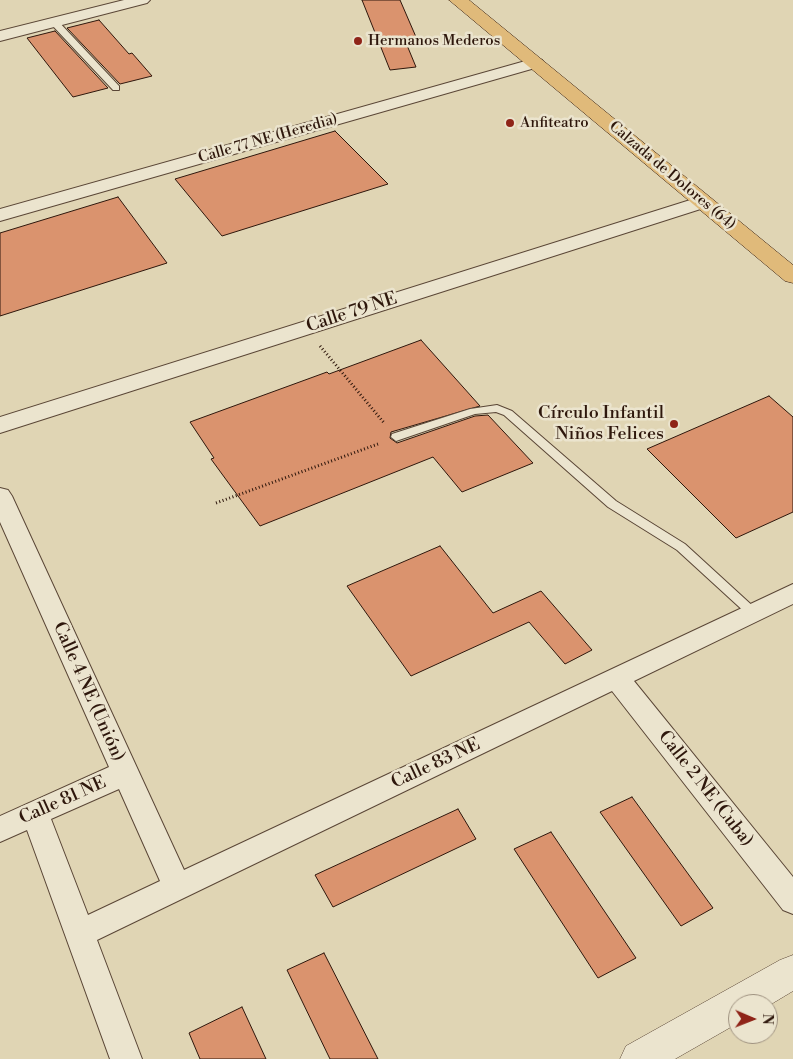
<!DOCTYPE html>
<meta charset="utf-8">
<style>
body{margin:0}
#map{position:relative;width:793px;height:1059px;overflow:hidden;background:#e0d5b4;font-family:"Libre Bodoni",serif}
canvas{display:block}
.north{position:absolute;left:728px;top:994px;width:50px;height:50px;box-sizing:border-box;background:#ebe4ce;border:1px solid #9f9280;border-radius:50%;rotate:91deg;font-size:14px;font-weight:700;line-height:20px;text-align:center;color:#2e170c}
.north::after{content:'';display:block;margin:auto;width:18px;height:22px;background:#8f2418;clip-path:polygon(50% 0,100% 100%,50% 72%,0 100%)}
</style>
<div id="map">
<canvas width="793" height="1059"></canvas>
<div class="north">N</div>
</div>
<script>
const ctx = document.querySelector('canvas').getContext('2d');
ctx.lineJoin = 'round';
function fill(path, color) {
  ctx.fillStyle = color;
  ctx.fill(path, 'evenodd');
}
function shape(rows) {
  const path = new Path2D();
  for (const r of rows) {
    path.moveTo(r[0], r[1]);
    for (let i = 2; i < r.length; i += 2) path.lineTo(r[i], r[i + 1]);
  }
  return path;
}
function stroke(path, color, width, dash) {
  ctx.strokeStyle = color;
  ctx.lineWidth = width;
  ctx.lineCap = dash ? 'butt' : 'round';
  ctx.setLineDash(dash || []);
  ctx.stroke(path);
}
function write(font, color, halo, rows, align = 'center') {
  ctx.font = font + ' "Libre Bodoni",serif';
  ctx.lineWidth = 5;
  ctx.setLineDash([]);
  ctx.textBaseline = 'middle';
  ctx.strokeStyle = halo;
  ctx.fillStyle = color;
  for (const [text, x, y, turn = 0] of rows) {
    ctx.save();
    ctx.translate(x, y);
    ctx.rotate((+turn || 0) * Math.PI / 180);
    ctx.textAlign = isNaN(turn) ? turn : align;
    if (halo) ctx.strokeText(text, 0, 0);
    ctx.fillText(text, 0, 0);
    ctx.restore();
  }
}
const building = shape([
 [362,0,400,0,416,37,404,38,416,67,390,70,362,0],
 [99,20,129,54,132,53,152,76,120,84,67,28,99,20],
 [55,31,108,88,73,97,27,38,55,31],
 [335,131,388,184,222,236,175,179,335,131],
 [118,197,167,263,0,316,0,233,118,197],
 [421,340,480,406,391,432,390,438,397,443,475,416,488,415,533,463,462,492,433,457,260,526,211,459,214,458,190,422,327,372,329,374,421,340],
 [769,396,793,417,793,512,736,538,647,449,769,396],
 [440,546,493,613,541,591,592,650,565,664,529,622,411,676,347,586,440,546],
 [632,797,713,908,681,926,600,812,632,797],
 [458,809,476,839,333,907,315,875,458,809],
 [551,832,636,958,598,978,514,849,551,832],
 [324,953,378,1059,330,1059,287,970,324,953],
 [242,1007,266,1059,200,1059,189,1033,242,1007]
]);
const path = shape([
 [320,346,385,424],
 [216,503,378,444]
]);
const service = shape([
 [51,20,57,20,119,86,119,90,113,90,51,24,51,20],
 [497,405,512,411,616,501,685,544,756,609,758,612,756,615,748,615,677,550,608,507,504,415,496,412,475,414,396,441,391,437,392,434,470,409,497,405]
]);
const minor = shape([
 [124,0,150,0,147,3,0,41,0,31,124,0],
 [536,58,542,60,544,63,542,66,0,221,0,209,536,58],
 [703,196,710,198,712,202,710,206,0,433,0,417,703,196],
 [0,488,8,490,12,496,184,870,793,584,793,604,634,681,793,877,793,914,783,910,612,691,97,940,142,1059,110,1059,27,830,0,842,0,816,109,767,0,522,0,488],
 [119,789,160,881,88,915,51,819,119,789]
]);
const tertiary = shape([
 [793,955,793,991,768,1006,768,1004,738,1004,738,1023,675,1059,620,1059,626,1046,780,960,793,955]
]);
const primary = shape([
 [449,0,469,0,793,265,793,283,785,281,449,0]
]);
const markers = [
 [358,41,5,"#8f2418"],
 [510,123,5,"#8f2418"],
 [674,424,5,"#8f2418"]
];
const farPoinames = [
 ["Hermanos Mederos",368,41],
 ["Anfiteatro",520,123]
];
const farStreetnames = [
 ["Calle 77 NE (Heredia)",268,139,-16],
 ["Calzada de Dolores (64)",672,176,40]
];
const streetNames = [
 ["Calle 79 NE",352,313,-18],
 ["Calle 4 NE (Unión)",88,692,66],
 ["Calle 83 NE",436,764,-25],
 ["Calle 2 NE (Cuba)",705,789,52],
 ["Calle 81 NE",63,801,-24]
];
const poiNames = [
 ["Círculo Infantil",664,414],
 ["Niños Felices",664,435]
];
fill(building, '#da936e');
stroke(building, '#2e170c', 1);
stroke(service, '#5a4636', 2);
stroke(minor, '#5a4636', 2);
stroke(tertiary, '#5a4636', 1);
stroke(primary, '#2e170c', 1);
stroke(path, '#2e170c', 3, [1, 2.5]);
fill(service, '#ebe4ce');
fill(minor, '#ebe4ce');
fill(tertiary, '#ebe4ce');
fill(primary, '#e0ba7a');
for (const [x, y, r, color] of markers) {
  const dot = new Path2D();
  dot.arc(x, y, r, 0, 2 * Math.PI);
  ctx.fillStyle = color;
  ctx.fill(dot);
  stroke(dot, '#ebe4ce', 2);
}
write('15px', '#2e170c', '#ebe4ce', farPoinames, 'left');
write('15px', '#2e170c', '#ebe4ce', farStreetnames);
write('18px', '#2e170c', '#ebe4ce', streetNames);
write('18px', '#2e170c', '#ebe4ce', poiNames, 'right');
</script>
